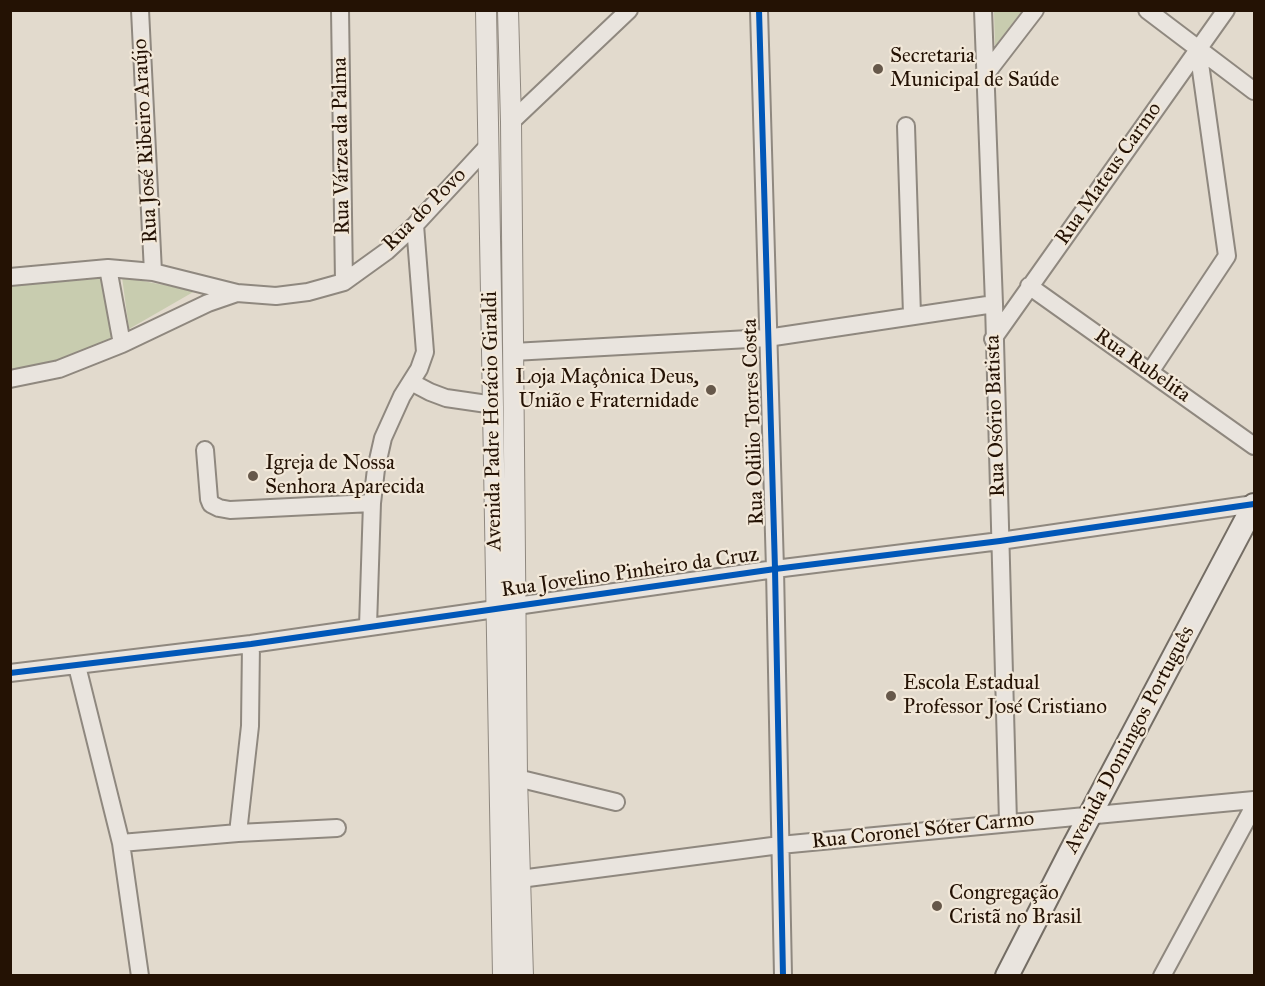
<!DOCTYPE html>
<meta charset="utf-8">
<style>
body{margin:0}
#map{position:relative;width:1265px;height:986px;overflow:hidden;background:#e2dacd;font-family:"IM FELL Great Primer",serif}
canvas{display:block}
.frame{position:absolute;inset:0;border:12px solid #241204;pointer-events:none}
</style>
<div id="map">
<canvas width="1265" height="986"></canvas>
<div class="frame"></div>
</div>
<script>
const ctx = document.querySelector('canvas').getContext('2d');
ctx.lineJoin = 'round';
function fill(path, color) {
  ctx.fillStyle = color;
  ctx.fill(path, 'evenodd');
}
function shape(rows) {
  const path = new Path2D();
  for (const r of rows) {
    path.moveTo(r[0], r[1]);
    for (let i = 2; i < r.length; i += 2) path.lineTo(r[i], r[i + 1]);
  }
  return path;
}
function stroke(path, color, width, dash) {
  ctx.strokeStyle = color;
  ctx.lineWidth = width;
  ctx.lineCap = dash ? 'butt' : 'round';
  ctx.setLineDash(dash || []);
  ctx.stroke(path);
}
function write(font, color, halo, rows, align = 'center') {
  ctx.font = font + ' "IM FELL Great Primer",serif';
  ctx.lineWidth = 4.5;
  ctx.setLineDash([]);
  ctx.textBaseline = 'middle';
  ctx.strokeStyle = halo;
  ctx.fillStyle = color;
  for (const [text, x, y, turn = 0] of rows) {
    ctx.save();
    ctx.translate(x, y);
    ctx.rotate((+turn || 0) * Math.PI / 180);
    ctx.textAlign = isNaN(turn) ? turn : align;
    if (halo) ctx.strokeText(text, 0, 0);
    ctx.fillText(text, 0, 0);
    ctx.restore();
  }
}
const green = shape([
 [994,11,1022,11,995,46],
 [122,277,195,291,129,329],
 [103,278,113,338,82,357,11,372,11,286]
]);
const minor = shape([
 [140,10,153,272],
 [340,10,344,282],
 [759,10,775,569,783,976],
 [983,10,994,304,1008,822],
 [1147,10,1254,91],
 [985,75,1035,10],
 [511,122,629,10],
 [906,126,912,315],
 [108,268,122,344],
 [10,277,108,268,153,272,237,293],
 [1029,286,1254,446],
 [993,339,1226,10],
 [513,352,767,338,994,304],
 [1150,372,1227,256,1198,49],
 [10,379,59,369,122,344,208,303,237,293,276,296,308,292,344,282,387,251,415,225,489,145],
 [411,382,430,392,446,398,494,405],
 [205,450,209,499,211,504,219,508,230,510,372,503],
 [368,626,372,503,376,469,383,438,402,396,419,369,425,352,415,225],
 [77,666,121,843,140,976],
 [10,673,251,644,775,569,1000,541,1254,504],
 [517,778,616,802],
 [238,833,250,726,251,644],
 [121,843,238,833,337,828],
 [520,879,780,845,1254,800],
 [1162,976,1254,806]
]);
const tertiary = shape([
 [486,10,503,976],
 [508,10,511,122,517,778,523,976]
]);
const secondary = shape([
 [1007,976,1071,851,1254,505]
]);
const cycleway = shape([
 [759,10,775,569,783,976],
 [10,673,251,644,775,569,1000,541,1254,504]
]);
const markers = [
 [878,69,6,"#66584a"],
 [711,390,6,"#66584a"],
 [253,476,6,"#66584a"],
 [891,696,6,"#66584a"],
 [937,906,6,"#66584a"]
];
const poiNames = [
 ["Secretaria",890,57],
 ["Municipal de Saúde",890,81],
 ["Loja Maçônica Deus,",699,378,"right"],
 ["União e Fraternidade",699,402,"right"],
 ["Igreja de Nossa",265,464],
 ["Senhora Aparecida",265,488],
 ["Escola Estadual",903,684],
 ["Professor José Cristiano",903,708],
 ["Congregação",949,894],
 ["Cristã no Brasil",949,918]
];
const streetNames = [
 ["Rua José Ribeiro Araújo",146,141,-93],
 ["Rua Várzea da Palma",342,146,-91],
 ["Rua Mateus Carmo",1109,174,-55],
 ["Rua do Povo",425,210,-45],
 ["Rua Rubelita",1142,366,35],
 ["Rua Osório Batista",996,416,-92],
 ["Avenida Padre Horácio Giraldi",493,421,-91],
 ["Rua Odilio Torres Costa",754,422,-92],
 ["Rua Jovelino Pinheiro da Cruz",630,573,-8],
 ["Avenida Domingos Português",1130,740,-62],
 ["Rua Coronel Sóter Carmo",923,831,-6]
];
fill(green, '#c8ccaf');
stroke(minor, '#8f887f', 20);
stroke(tertiary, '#8f887f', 22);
stroke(secondary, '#746d64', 26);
stroke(minor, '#e9e4de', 16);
stroke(tertiary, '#e9e4de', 20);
stroke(secondary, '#e9e4de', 22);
stroke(cycleway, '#0057b8', 6);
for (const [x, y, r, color] of markers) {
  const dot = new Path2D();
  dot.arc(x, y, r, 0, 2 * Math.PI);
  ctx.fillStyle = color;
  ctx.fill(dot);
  stroke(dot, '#f2e8d9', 2);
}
write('21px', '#241204', '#f2e8d9', poiNames, 'left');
write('21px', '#241204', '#f2e8d9', streetNames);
</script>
